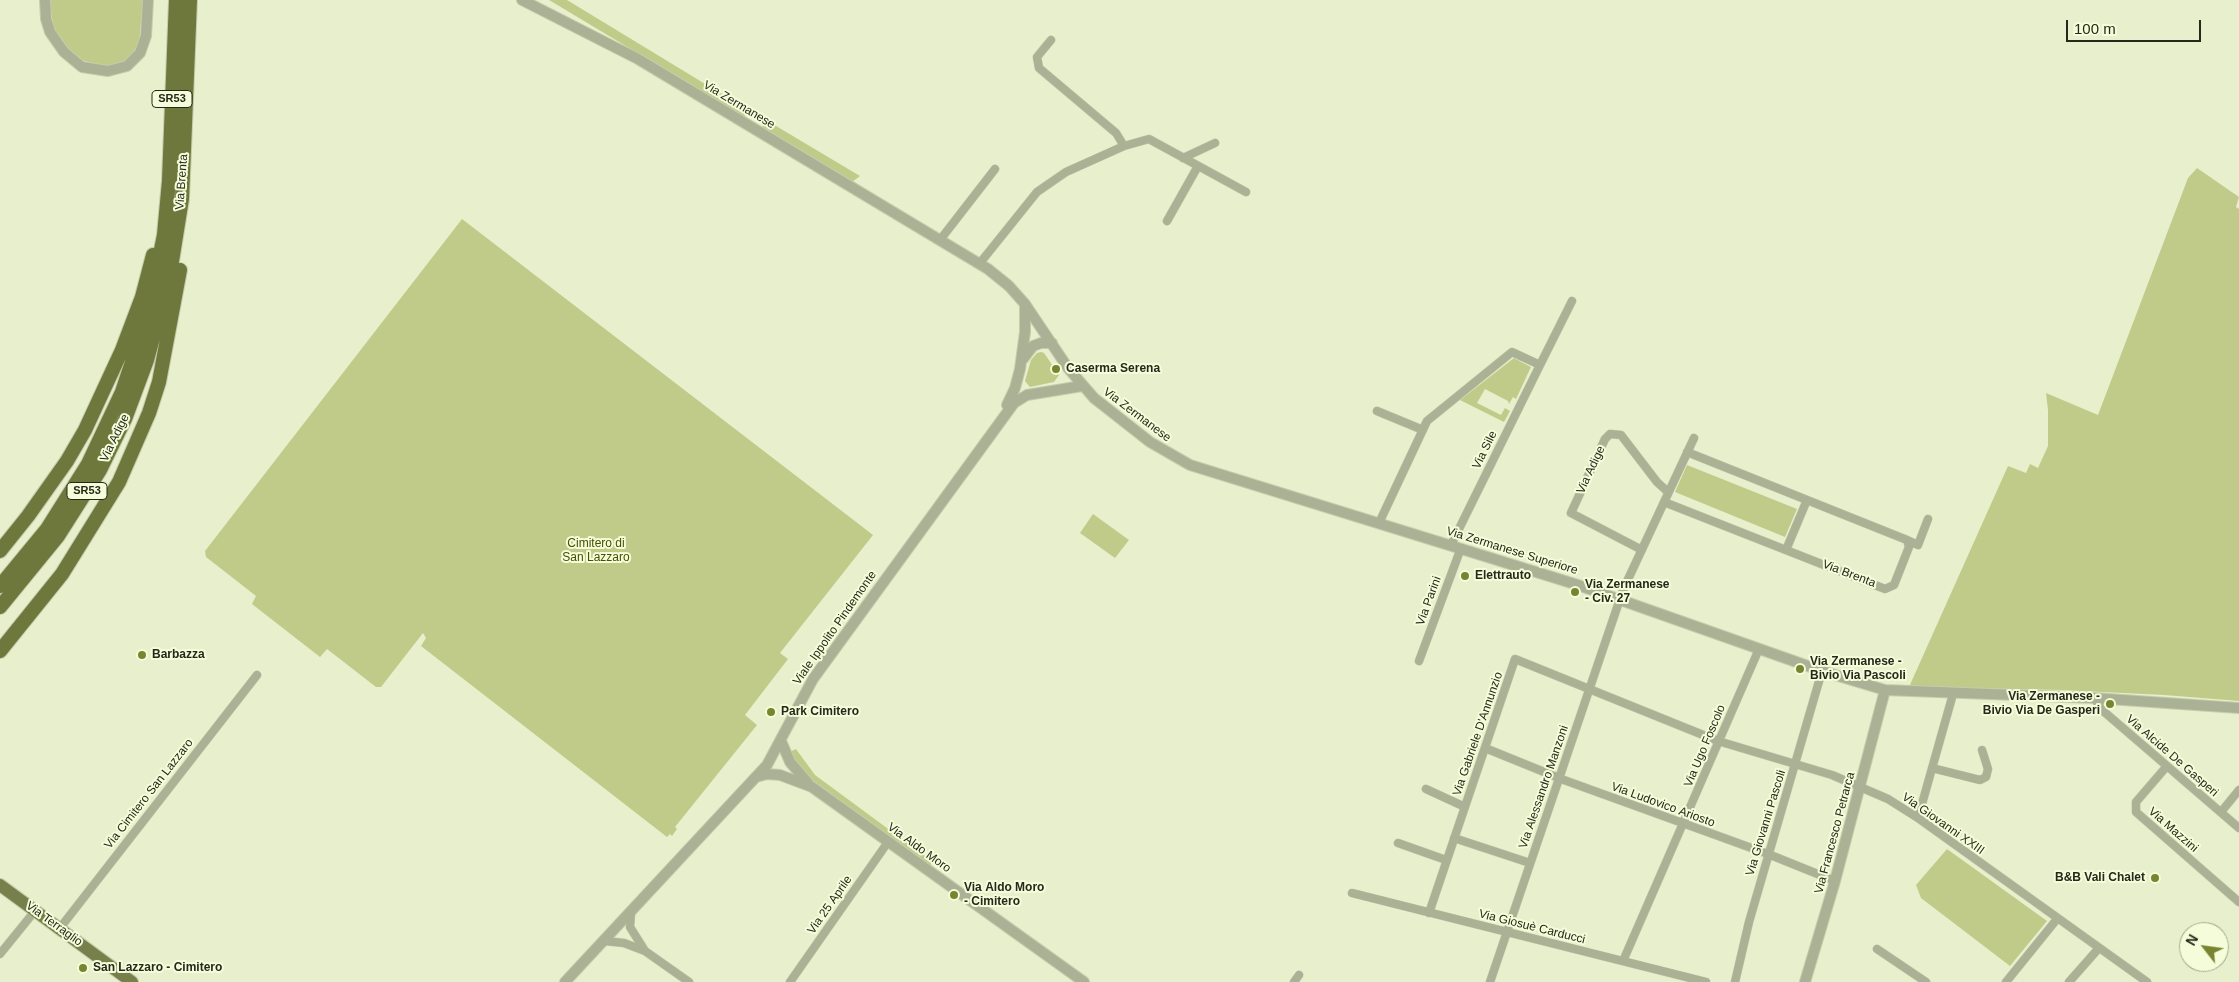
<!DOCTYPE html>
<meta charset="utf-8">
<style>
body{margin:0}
#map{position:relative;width:2239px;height:982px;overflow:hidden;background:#e8efcc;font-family:Arial,sans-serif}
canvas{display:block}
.north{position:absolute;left:2179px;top:922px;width:50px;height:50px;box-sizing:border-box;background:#f5fcd9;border:1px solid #a2a78d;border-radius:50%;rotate:300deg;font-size:14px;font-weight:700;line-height:20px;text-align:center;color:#25281b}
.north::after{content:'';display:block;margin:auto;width:18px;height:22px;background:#798431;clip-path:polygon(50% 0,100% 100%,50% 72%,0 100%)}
.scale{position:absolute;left:2066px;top:20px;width:135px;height:22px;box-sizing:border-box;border:2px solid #25281b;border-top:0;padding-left:6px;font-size:15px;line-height:18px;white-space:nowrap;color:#25281b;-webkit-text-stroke:4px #f5fcd9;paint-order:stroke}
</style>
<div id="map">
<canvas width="2239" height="982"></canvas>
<div class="north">N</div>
<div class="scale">100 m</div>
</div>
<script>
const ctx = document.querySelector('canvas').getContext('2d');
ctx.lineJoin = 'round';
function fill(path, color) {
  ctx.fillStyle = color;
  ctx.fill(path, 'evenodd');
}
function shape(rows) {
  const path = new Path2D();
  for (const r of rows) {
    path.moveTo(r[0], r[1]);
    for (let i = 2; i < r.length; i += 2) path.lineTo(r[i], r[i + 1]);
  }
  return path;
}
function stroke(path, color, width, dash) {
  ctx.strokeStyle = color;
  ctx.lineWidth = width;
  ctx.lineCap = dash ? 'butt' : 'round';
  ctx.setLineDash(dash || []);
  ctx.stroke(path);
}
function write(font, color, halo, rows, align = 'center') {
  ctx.font = font + ' Arial,sans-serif';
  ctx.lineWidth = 4;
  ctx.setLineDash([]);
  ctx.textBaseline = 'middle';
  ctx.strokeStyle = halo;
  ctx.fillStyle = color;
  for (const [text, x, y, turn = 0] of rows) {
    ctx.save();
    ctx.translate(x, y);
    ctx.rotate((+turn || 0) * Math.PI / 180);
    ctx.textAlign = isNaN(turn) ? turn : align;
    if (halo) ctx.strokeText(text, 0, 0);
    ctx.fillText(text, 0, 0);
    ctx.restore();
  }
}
const green = shape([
 [49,0,143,0,139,44,130,57,117,65,108,66,84,61,67,49,54,30],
 [549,0,567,0,748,110,744,117],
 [766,120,860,176,852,182,762,127],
 [2197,168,2239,197,2236,207,2239,209,2239,701,2164,695,2060,690,1909,687,2008,466,2026,473,2030,464,2038,468,2048,446,2048,410,2046,393,2098,415,2188,178],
 [462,219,873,535,780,653,788,659,745,715,757,725,675,827,677,829,672,836,670,834,667,837,421,646,426,638,423,633,381,687,376,687,327,649,320,657,252,604,256,596,206,557,205,551],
 [1041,352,1044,353,1059,375,1054,382,1030,387,1025,381,1031,360,1037,353],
 [1514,358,1531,367,1516,399,1513,397,1509,404,1508,401,1485,389,1477,403,1501,415,1505,408,1510,411,1504,422,1460,400],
 [1687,465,1797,509,1785,537,1675,492],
 [1093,514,1129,540,1115,558,1080,533],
 [796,749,815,775,933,862,930,866,812,782,787,753],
 [1947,849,2047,921,2010,966,1921,898,1916,885]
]);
const minor = shape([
 [1051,40,1037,57,1039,68,1116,133,1124,146],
 [1183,158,1215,143],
 [1167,221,1198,166],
 [940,240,995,169],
 [980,263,1037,192,1066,172,1124,146,1149,139,1246,192],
 [1540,365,1572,301],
 [1377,411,1423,430],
 [1664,502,1885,589,1894,585,1909,547,1907,540,1687,452],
 [1379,523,1427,421,1512,352,1540,365,1451,545],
 [1907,540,1918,545,1928,519],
 [1642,550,1571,513,1605,439,1610,434,1621,435,1657,482,1668,492],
 [1786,550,1807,500],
 [1419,661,1461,548],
 [2094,698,2102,710,2239,828],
 [1485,748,1564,780,1768,854,1835,881],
 [2167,766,2136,802,2136,812,2239,902],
 [1932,768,1980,780,1986,777,1988,769,1982,750],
 [1426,789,1465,807],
 [2221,812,2239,790],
 [1918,818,1953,694],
 [1454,838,1530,863],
 [1398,843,1446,860],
 [1352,893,1706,982],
 [631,913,630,927,645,951],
 [1429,913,1515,659,1718,741,1832,775,1888,799,1918,818,2147,982],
 [60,928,257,675],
 [605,941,624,943,645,951,689,982],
 [1877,949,1926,982],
 [0,954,30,917],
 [1623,961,1759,649],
 [790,982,888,842],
 [1294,982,1299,975],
 [1490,982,1623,590,1694,438],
 [1735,982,1749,922,1822,671],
 [2006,982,2057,919],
 [2069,982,2099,948]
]);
const tertiary = shape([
 [45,0,46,19,50,32,64,52,82,67,108,71,127,66,140,53,146,36,148,0],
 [522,0,638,59,988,269,1009,286,1025,304,1068,368,1094,398,1150,442,1190,465,1578,585,1822,671,1885,690,2094,698,2239,708],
 [1023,359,1033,346,1041,343,1052,343],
 [1007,405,1015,388,1020,369,1025,332,1025,305],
 [781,741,790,762,808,783],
 [756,777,767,774,780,775,812,787,1084,982],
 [565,982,767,765,813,679,1014,403,1027,395,1082,386],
 [1805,982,1835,881,1885,690]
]);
const primary = shape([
 [0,885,132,982]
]);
const trunk = shape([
 [0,551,28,516,67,461,85,430,122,350,142,297,153,255],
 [0,586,47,529,88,464,122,392,148,314,164,235,169,181,176,0],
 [0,607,58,536,100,470,125,419,147,360,169,280,182,199,190,0],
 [0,651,62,574,119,482,149,413,159,382,180,270]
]);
const markers = [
 [1056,369,5,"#798431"],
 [1465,576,5,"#798431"],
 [1575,592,5,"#798431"],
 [142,655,5,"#798431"],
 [1800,669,5,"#798431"],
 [2110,704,5,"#798431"],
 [771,712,5,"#798431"],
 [2155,878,5,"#798431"],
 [954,895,5,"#798431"],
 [83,968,5,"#798431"]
];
const shields = [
 [172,99,40],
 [87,491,40]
];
const shieldNames = [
 ["SR53",172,99],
 ["SR53",87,491]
];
const streetNames = [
 ["Via Zermanese",739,105,31],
 ["Via Brenta",182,182,-86],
 ["Via Zermanese",1137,415,37],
 ["Via Adige",115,438,-64],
 ["Via Sile",1485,450,-64],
 ["Via Adige",1591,470,-65],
 ["Via Zermanese Superiore",1512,551,17],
 ["Via Brenta",1849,574,21],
 ["Via Parini",1429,601,-70],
 ["Viale Ippolito Pindemonte",835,628,-55],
 ["Via Gabriele D'Annunzio",1478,734,-71],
 ["Via Ugo Foscolo",1705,746,-67],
 ["Via Alcide De Gasperi",2172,756,41],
 ["Via Alessandro Manzoni",1544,787,-71],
 ["Via Cimitero San Lazzaro",149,794,-52],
 ["Via Ludovico Ariosto",1663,805,20],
 ["Via Giovanni Pascoli",1766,823,-73],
 ["Via Giovanni XXIII",1943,824,35],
 ["Via Mazzini",2173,830,41],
 ["Via Francesco Petrarca",1835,833,-75],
 ["Via Aldo Moro",919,848,36],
 ["Via 25 Aprile",830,905,-55],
 ["Via Terraglio",54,924,36],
 ["Via Giosuè Carducci",1532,927,14]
];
const poiNames = [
 ["Caserma Serena",1066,369],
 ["Elettrauto",1475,576],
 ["Via Zermanese",1585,585],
 ["- Civ. 27",1585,599],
 ["Barbazza",152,655],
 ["Via Zermanese -",1810,662],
 ["Bivio Via Pascoli",1810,676],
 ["Via Zermanese -",2100,697,"right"],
 ["Bivio Via De Gasperi",2100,711,"right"],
 ["Park Cimitero",781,712],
 ["B&B Vali Chalet",2145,878,"right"],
 ["Via Aldo Moro",964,888],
 ["- Cimitero",964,902],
 ["San Lazzaro - Cimitero",93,968]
];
const parkNames = [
 ["Cimitero di",596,544],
 ["San Lazzaro",596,558]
];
fill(green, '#c0cb8a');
stroke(minor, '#c5cbac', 9);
stroke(tertiary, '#c5cbac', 12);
stroke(primary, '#c5cbac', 14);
stroke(trunk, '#c5cbac', 16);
stroke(minor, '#abb195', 8);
stroke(tertiary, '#abb195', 10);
stroke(primary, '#77804b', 12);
stroke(trunk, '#6e773c', 14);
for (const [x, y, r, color] of markers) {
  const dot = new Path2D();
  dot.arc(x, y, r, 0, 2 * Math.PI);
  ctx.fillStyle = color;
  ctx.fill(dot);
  stroke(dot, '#f5fcd9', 2);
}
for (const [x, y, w] of shields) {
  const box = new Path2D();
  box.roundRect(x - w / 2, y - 8.5, w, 17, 4);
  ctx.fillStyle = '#f5fcd9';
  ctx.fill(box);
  stroke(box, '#25281b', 1);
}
write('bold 11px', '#25281b', null, shieldNames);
write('12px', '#25281b', '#f5fcd9', streetNames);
write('bold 12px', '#25281b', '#f5fcd9', poiNames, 'left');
write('12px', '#474f00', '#f5fcd9', parkNames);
</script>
